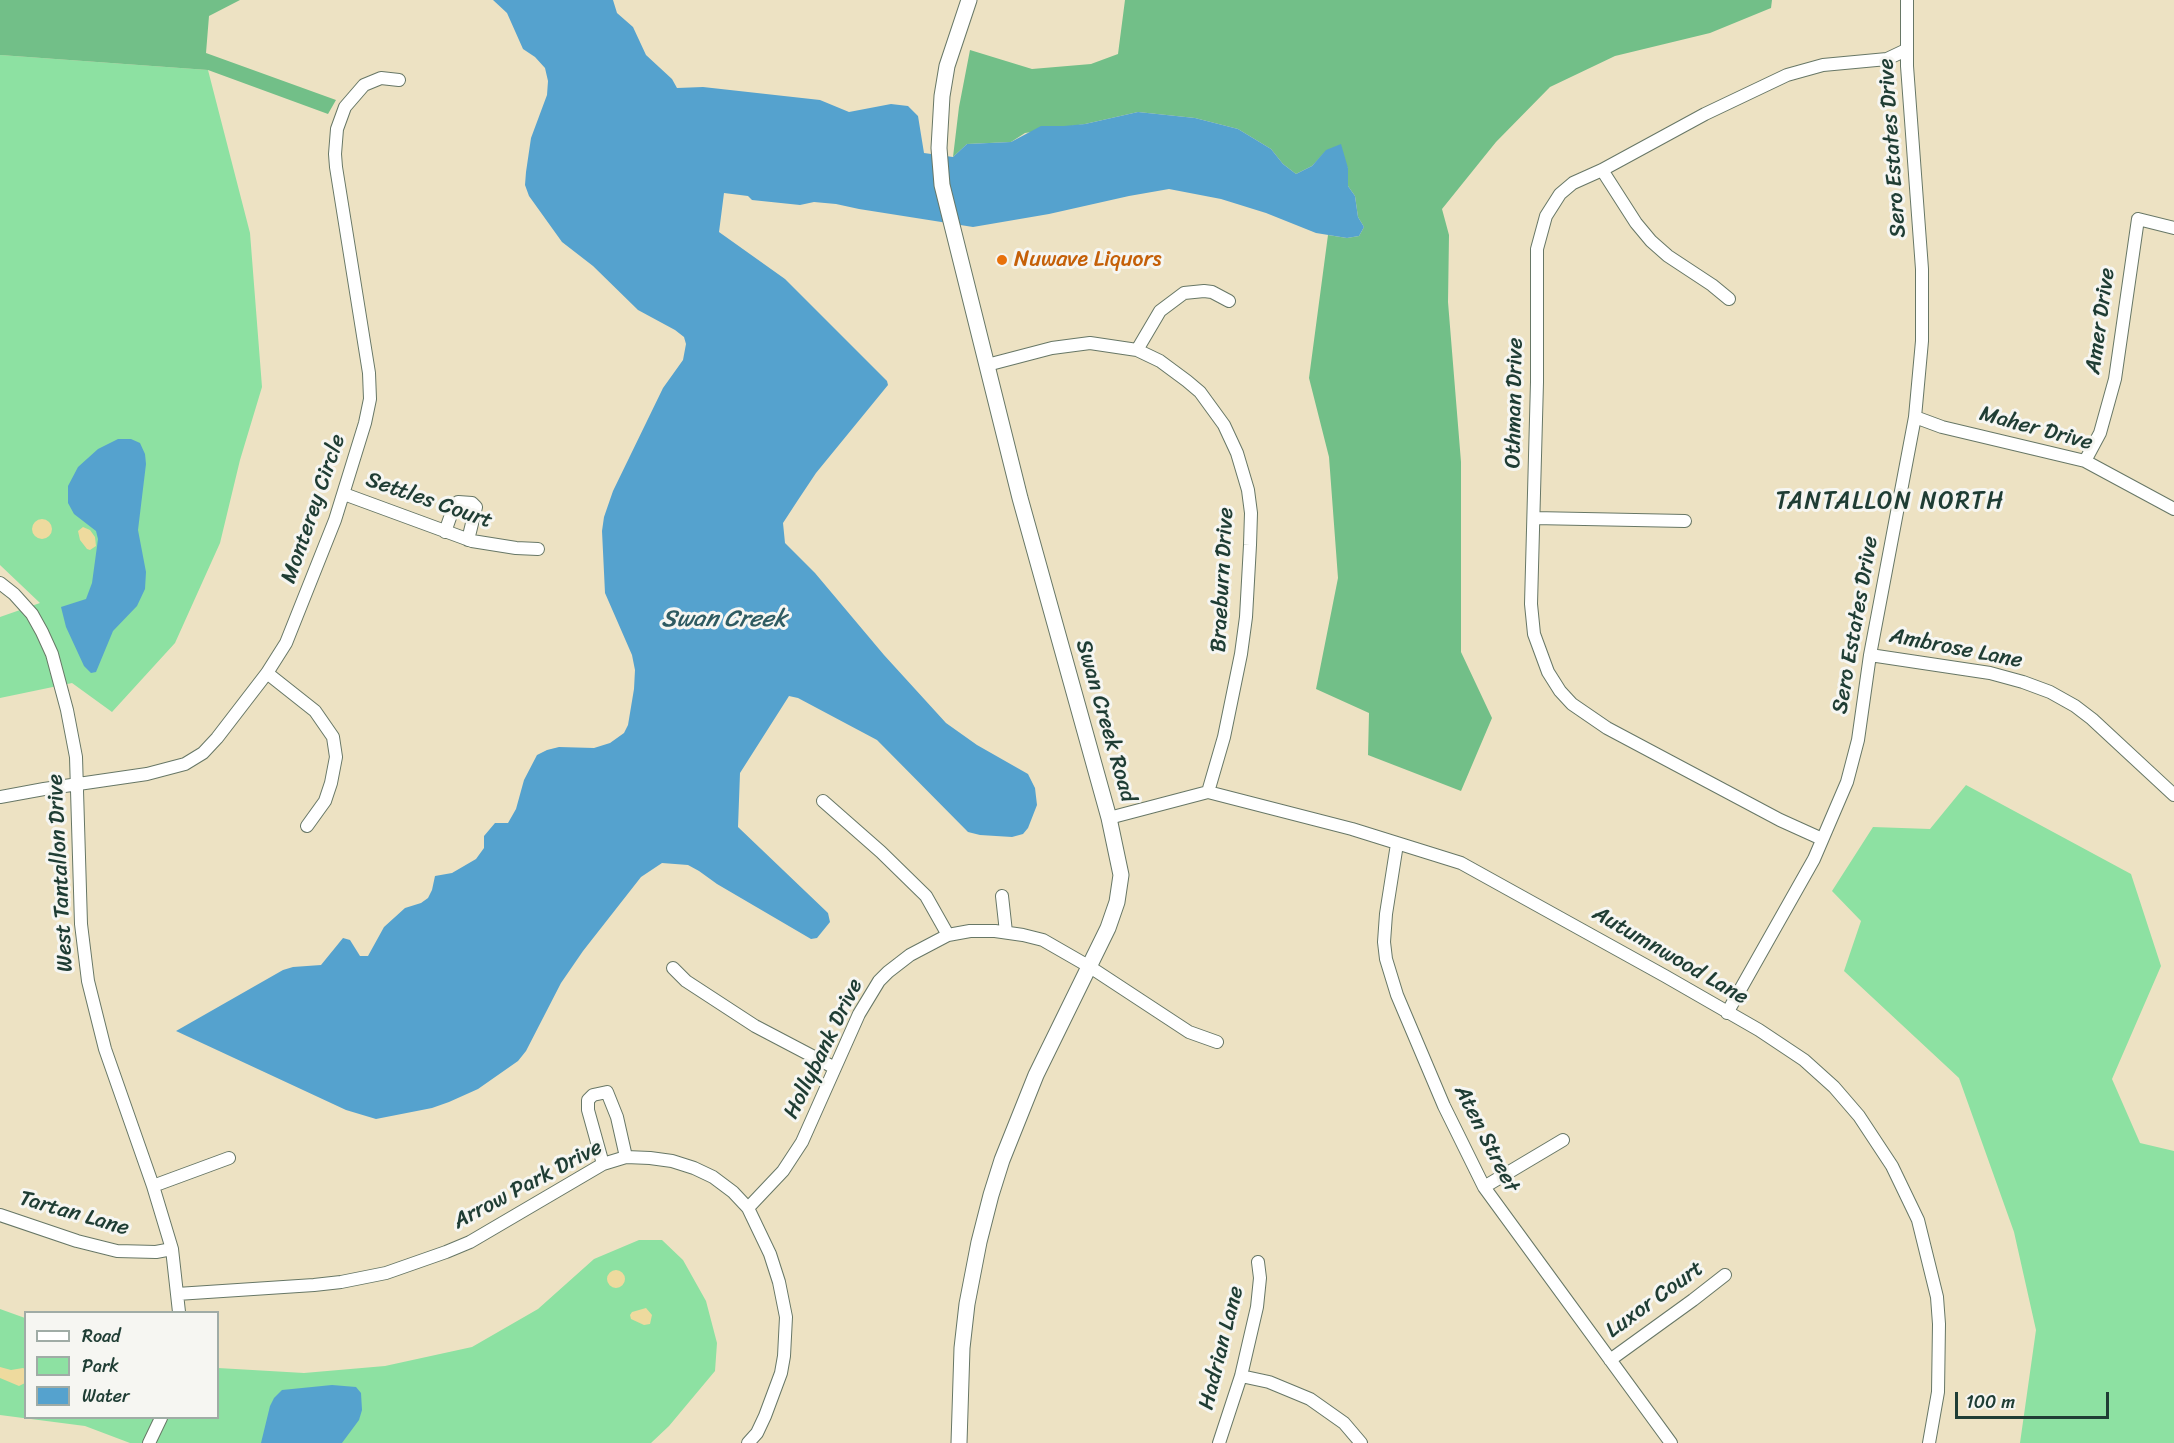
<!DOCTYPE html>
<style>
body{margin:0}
#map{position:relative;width:2174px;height:1443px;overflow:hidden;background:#ede2c3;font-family:Sriracha,sans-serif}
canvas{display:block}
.legend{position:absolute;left:24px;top:1311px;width:195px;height:108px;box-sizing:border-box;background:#f6f6f2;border:2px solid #a0aca6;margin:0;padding:8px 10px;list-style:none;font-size:18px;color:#1f3d34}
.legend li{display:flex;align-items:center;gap:12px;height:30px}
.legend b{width:30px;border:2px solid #a0aca6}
.scale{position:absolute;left:1955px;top:1392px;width:154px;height:27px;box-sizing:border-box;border:3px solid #1f3d34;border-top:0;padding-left:8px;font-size:18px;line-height:21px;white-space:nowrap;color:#1f3d34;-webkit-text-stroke:4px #f6f6f2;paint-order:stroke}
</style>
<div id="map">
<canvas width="2174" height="1443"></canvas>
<ul class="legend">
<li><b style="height:8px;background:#fff"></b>Road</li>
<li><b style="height:16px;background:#8de1a2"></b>Park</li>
<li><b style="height:16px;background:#55a2ce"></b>Water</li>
</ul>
<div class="scale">100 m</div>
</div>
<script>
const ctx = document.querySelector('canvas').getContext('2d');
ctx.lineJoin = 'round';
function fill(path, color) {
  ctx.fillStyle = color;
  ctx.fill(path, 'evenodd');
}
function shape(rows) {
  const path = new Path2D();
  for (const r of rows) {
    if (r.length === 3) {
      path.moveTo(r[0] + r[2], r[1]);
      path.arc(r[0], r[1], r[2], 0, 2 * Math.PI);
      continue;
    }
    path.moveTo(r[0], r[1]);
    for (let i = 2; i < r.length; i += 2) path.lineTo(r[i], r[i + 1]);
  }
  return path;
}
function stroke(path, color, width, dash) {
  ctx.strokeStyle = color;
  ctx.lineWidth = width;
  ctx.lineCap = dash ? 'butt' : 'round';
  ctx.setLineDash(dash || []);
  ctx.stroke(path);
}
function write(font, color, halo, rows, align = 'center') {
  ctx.font = font + ' Sriracha,sans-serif';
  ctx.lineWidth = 6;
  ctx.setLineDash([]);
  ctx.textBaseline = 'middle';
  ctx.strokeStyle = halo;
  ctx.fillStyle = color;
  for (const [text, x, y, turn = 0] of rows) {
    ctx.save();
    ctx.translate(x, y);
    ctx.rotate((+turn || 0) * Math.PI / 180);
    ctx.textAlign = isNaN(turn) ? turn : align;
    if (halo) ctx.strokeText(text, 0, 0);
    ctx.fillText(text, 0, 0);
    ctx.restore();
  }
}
const green = shape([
 [0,55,208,70,250,233,262,387,240,460,220,543,175,643,112,712,72,683,0,698,0,617,40,603,0,565],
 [1966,785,2131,874,2161,966,2112,1079,2140,1143,2174,1151,2174,1443,2020,1443,2036,1330,2014,1232,1959,1078,1844,971,1861,921,1832,891,1873,827,1930,829],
 [639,1240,662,1240,683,1260,706,1301,717,1343,715,1371,669,1426,651,1443,130,1443,85,1426,0,1415,0,1309,25,1318,26,1418,218,1418,218,1368,304,1373,385,1366,472,1347,538,1309,594,1259]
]);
const forest = shape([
 [0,0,240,0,209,16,206,53,336,100,328,114,208,70,0,55],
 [1125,0,1772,0,1771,8,1710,33,1615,56,1550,87,1496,142,1442,209,1449,235,1448,302,1461,462,1461,652,1492,718,1461,791,1368,755,1369,713,1316,689,1338,578,1329,457,1309,378,1328,235,1347,238,1359,236,1364,227,1358,217,1355,196,1348,186,1348,168,1327,150,1312,166,1296,174,1283,164,1271,149,1238,129,1195,118,1138,112,1085,124,1025,133,1011,142,967,144,953,157,959,107,970,50,1032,69,1091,64,1118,54]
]);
const sand = shape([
 [42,529,10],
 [83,527,90,530,95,537,96,546,90,550,87,549,80,540,78,531],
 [616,1279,9],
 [646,1308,652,1315,650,1324,644,1325,631,1319,630,1315,632,1312],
 [0,1367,11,1370,23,1368,25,1369,25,1383,19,1386,0,1378]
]);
const water = shape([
 [493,0,613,0,617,13,633,27,646,55,672,79,677,88,703,87,820,100,849,112,891,104,908,106,918,116,924,153,953,157,967,144,1011,142,1041,126,1064,126,1085,124,1138,112,1195,118,1238,129,1271,149,1283,164,1296,174,1312,166,1326,150,1341,144,1348,168,1348,186,1355,196,1358,217,1364,227,1359,236,1347,238,1316,233,1266,213,1221,199,1169,189,1129,196,1049,214,973,227,859,209,836,204,814,202,800,205,752,200,748,196,724,193,719,232,785,279,887,381,888,385,816,473,798,500,783,523,785,543,815,573,884,655,946,723,977,745,1028,774,1035,788,1037,805,1028,828,1023,834,1012,837,980,835,968,832,877,740,798,698,789,696,740,773,738,827,828,913,830,922,817,938,811,939,717,884,699,871,688,865,662,863,641,877,583,951,561,983,526,1051,518,1061,478,1089,449,1102,432,1108,376,1119,346,1110,176,1031,283,970,293,967,321,965,343,938,350,940,360,956,368,956,384,927,405,908,421,903,428,898,432,890,435,876,452,873,476,859,484,848,484,836,495,823,508,823,516,809,524,780,537,755,547,750,559,747,594,748,610,743,624,733,628,725,634,689,635,670,632,655,605,593,602,531,604,517,613,491,663,388,683,360,686,344,684,337,675,330,638,310,593,266,562,242,529,196,525,185,526,172,531,138,547,95,548,81,545,68,535,57,523,49,507,13],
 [118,439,131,439,140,443,145,454,146,464,138,530,146,572,145,589,137,606,113,631,96,672,91,673,84,666,66,627,61,607,86,599,92,583,98,539,96,531,74,514,68,503,68,486,78,467,98,449],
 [332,1385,356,1387,361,1393,362,1410,359,1420,342,1443,261,1443,270,1406,274,1398,282,1390]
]);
const minor = shape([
 [1602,170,1636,223,1651,241,1668,256,1712,285,1729,299],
 [1137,350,1160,311,1184,293,1204,291,1212,292,1229,301],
 [987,365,1052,348,1090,343,1137,350,1160,361,1187,381,1200,392,1224,425,1237,453,1248,490,1251,513,1250,545,1246,617,1241,654,1224,737,1208,792],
 [1915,417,1942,427,2085,461,2174,509],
 [2085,461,2100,433,2115,379,2138,219,2174,228],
 [344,494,472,541,516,548,538,549],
 [1534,518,1685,521],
 [445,532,454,506,458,502,472,503,476,507,468,540],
 [0,583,14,594,32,614,42,632,52,654,67,710,76,757,81,924,88,981,105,1049,153,1186,172,1249,179,1312],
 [1870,655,1990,673,2023,682,2050,692,2075,706,2092,719,2174,795],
 [267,673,315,711,333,737,336,757,331,783,325,801,307,826],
 [0,797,44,789,147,774,185,764,203,753,217,738,267,673,286,643,335,520,365,423,370,399,369,373,336,167,335,154,337,129,345,107,364,85,381,78,399,80],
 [823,801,881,852,926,896,948,935],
 [1109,818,1208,792,1352,829,1461,863,1665,976,1759,1030,1804,1060,1834,1087,1859,1116,1892,1166,1918,1220,1937,1297,1939,1324,1938,1392,1929,1443],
 [1822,839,1780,820,1607,728,1572,704,1560,691,1548,672,1534,634,1531,604,1537,382,1537,249,1546,216,1560,194,1573,183,1602,170,1705,114,1787,75,1823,65,1887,59,1906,50],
 [1397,844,1386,914,1384,942,1386,959,1397,995,1444,1106,1484,1187,1671,1443],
 [1002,896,1006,932],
 [673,968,686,981,755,1026,835,1068],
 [1727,1013,1814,859,1847,782,1858,740,1870,655,1915,417,1922,341,1922,269,1907,66,1907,0],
 [603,1164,588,1110,588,1100,593,1095,607,1092,617,1117,626,1157],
 [153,1186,229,1158],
 [1484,1187,1563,1140],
 [748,1208,783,1171,802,1142,859,1014,879,981,888,972,910,955,948,935,970,931,995,931,1023,935,1043,940,1090,967,1189,1032,1217,1042],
 [0,1215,77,1241,117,1251,156,1252,172,1249],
 [177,1294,314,1285,341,1282,386,1273,446,1252,470,1242,603,1164,626,1157,650,1158,672,1161,694,1168,713,1177,733,1192,748,1208,770,1254,779,1282,786,1317,784,1356,781,1373,765,1416,757,1433,748,1443],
 [1610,1360,1693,1300,1725,1275],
 [1241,1376,1269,1382,1310,1399,1344,1423,1361,1443],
 [149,1443,161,1418],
 [1219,1443,1241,1376,1257,1307,1260,1278,1258,1262]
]);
const tertiary = shape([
 [959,1443,962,1348,967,1304,979,1242,991,1195,1002,1160,1036,1075,1108,928,1117,902,1121,875,1109,818,1020,498,942,185,939,148,942,96,947,66,969,0]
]);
const markers = [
 [1002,260,6,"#e8710a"]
];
const streetNames = [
 ["Sero Estates Drive",1893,148,-94],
 ["Amer Drive",2101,321,-82],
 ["Othman Drive",1515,403,-89],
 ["Maher Drive",2036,429,15],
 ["Settles Court",429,501,19],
 ["Monterey Circle",314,509,-71],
 ["Braeburn Drive",1223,580,-87],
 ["Sero Estates Drive",1856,625,-80],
 ["Ambrose Lane",1956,649,11],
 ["Swan Creek Road",1105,721,74],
 ["West Tantallon Drive",61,873,-93],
 ["Autumnwood Lane",1670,956,30],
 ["Hollybank Drive",824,1049,-64],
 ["Aten Street",1486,1139,63],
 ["Arrow Park Drive",528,1185,-28],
 ["Tartan Lane",74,1214,16],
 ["Luxor Court",1655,1300,-36],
 ["Hadrian Lane",1222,1348,-76]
];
const foodNames = [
 ["Nuwave Liquors",1014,260]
];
const neighbourhoodNames = [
 ["TANTALLON NORTH",1890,502]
];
const waterNames = [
 ["Swan Creek",724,620]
];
fill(green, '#8de1a2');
fill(forest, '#72bf88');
fill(sand, '#eeda9e');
fill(water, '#55a2ce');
stroke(minor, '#677766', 14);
stroke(tertiary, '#677766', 17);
stroke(minor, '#fff', 12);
stroke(tertiary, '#fff', 15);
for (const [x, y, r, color] of markers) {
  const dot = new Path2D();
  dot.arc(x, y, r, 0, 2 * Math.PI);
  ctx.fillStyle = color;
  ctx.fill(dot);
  stroke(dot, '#f6f6f2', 2);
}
write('22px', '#1f3d34', '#f6f6f2', streetNames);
write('22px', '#c56008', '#f6f6f2', foodNames, 'left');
ctx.letterSpacing = '1.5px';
write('24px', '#1f3d34', '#f6f6f2', neighbourhoodNames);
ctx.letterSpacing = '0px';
write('italic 24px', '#2f5b62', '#f6f6f2', waterNames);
</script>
